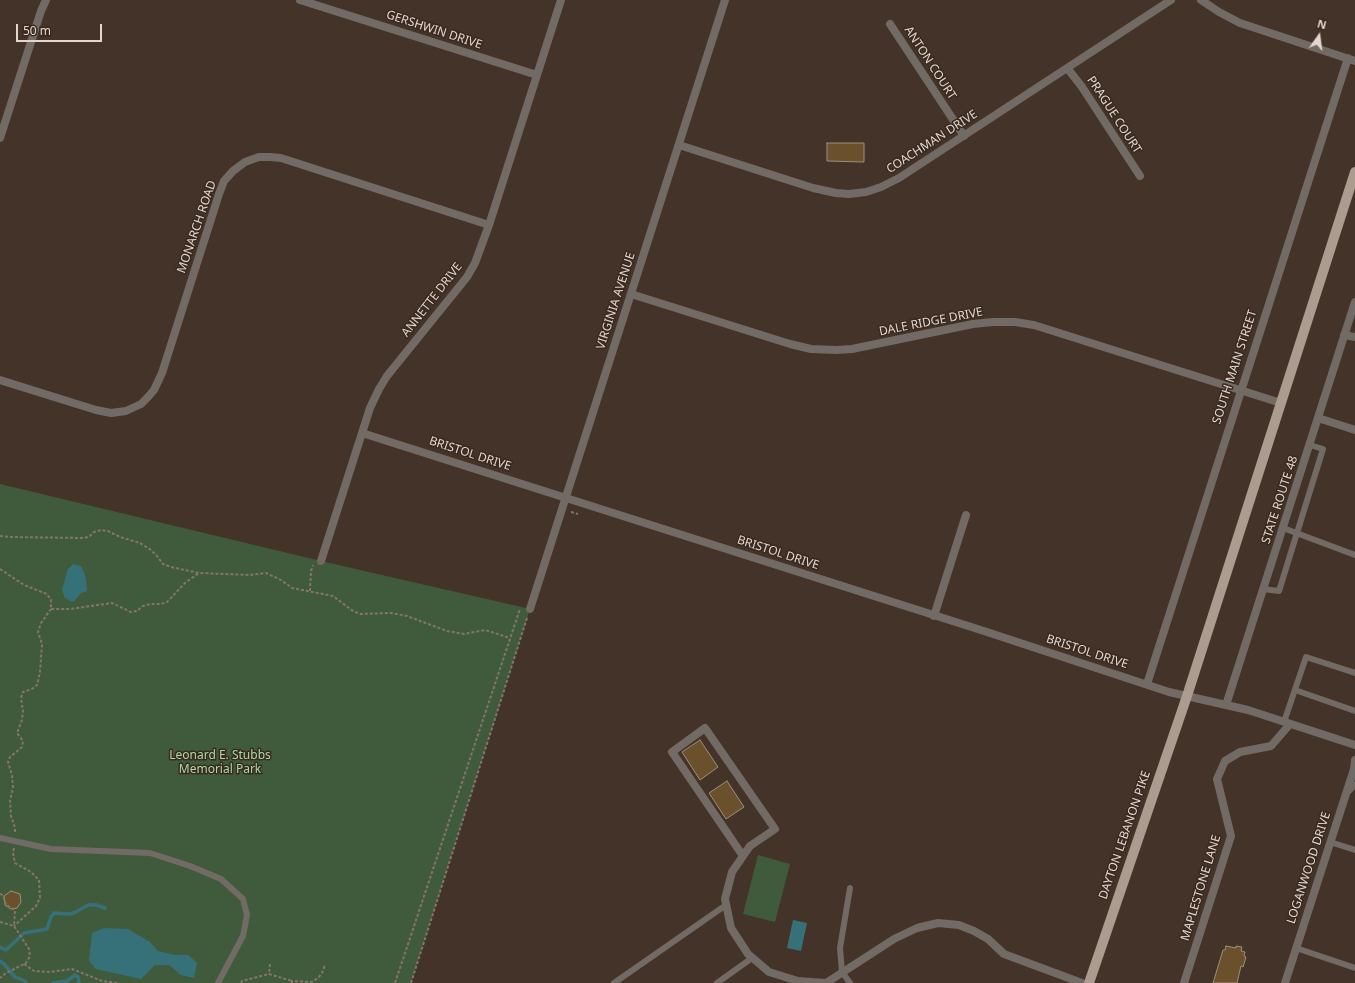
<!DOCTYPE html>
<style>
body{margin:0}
#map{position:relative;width:1355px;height:983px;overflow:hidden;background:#443328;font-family:"Noto Sans",sans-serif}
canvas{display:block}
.north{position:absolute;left:1299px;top:16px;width:40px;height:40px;-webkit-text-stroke:3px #39291e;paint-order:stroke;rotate:14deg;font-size:11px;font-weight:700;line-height:16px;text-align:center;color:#e3d7d0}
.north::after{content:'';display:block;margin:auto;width:14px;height:18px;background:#e3d7d0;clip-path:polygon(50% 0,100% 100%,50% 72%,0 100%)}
.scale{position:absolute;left:16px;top:24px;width:86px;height:18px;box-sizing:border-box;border:2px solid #e3d7d0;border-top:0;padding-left:5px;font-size:12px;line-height:14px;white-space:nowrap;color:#e3d7d0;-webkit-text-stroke:3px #39291e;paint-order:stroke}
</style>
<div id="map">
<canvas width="1355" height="983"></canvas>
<div class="north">N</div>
<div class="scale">50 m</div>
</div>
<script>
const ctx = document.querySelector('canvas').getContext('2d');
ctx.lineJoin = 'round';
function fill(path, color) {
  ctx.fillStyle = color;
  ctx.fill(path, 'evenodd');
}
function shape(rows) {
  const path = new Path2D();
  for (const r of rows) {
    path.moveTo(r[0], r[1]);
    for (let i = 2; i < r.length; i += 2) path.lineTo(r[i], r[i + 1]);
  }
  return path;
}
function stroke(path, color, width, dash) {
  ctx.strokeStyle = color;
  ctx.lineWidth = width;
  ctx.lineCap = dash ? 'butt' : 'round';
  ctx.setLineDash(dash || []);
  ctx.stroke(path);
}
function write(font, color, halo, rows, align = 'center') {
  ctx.font = font + ' "Noto Sans",sans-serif';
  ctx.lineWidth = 3;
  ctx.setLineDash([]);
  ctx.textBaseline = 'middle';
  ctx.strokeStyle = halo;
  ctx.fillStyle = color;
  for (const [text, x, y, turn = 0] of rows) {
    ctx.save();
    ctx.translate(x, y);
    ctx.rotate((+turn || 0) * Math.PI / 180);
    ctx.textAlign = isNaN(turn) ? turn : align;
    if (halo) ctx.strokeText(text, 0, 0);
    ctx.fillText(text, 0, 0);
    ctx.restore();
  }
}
const green = shape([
 [0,484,321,561,530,609,411,983,0,983],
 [758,855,790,864,775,922,743,914]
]);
const water = shape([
 [73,564,81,566,83,570,86,579,87,591,81,593,73,602,65,598,62,590,68,569],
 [793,920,807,923,801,951,787,948],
 [104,928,128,929,150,942,158,951,175,955,188,955,197,963,194,978,181,975,169,965,155,965,141,979,96,969,89,961,92,933]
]);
const stream = shape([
 [0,947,6,950,24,933,47,929,51,917,54,913,70,914,76,912,88,905,96,905,105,908],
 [0,961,4,964,15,977,25,981,26,983],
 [53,983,67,981,75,975,78,977,79,983]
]);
const building = shape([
 [827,143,864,143,864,162,827,161,827,143],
 [700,740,718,767,700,780,682,752,700,740],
 [727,781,744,807,726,819,709,793,727,781],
 [11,891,20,894,21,902,17,908,11,909,5,905,4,896,11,891],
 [1226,946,1236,948,1236,946,1242,947,1241,951,1245,952,1244,956,1246,957,1243,967,1241,966,1237,983,1213,983,1223,950,1225,950,1226,946]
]);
const path = shape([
 [571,512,578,514],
 [0,536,11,537,82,538,89,537,94,532,101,530,108,531,120,537,140,543,151,550,157,556,163,564,171,567,199,573,250,575,266,573,281,580,292,588,333,596,353,611,361,614,391,613,407,616,447,631,464,634,485,630,510,638],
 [0,569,24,585,47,594,51,600,51,609,70,609,112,603,131,612,137,611,143,606,150,604,161,604,167,602,186,582,199,573],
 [310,591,311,571,313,565],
 [15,832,15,828,11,816,10,801,13,788,12,775,8,762,10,757,22,747,23,741,17,733,22,720,23,711,21,698,23,692,32,689,37,685,40,672,42,644,38,632,41,623,51,609],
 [14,848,13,853,15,863,31,872,39,880,40,898,36,906,14,926],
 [0,894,3,895,6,905,15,910,14,926],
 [0,922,14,926,29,949,30,956,26,963,6,973,0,978],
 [24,964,34,971,50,972,72,969,102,981,118,983],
 [270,964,269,974,292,981],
 [241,983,242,981,269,974],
 [292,983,292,981,311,982,318,978,322,973,325,965],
 [395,983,520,609],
 [411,983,527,618]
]);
const service = shape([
 [1283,528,1355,555],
 [1263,589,1279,591,1323,449,1310,445],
 [1295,690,1355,711],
 [1284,722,1306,657,1355,673],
 [1347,793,1355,785],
 [0,838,51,849,150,853,190,866,221,879,243,899,247,915,243,936,218,983],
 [1330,842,1355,850],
 [1296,948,1355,968],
 [614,983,726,905],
 [717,983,752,958],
 [850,983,842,972,840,948,850,888]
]);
const minor = shape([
 [300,0,537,75],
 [1201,0,1219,12,1240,23,1355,61],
 [890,24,964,136],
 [1068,69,1082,87,1140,176],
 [0,138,41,11,46,0],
 [679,145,813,188,836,193,849,194,866,192,881,187,899,178,1171,0],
 [631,294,790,344,811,349,836,350,852,349,973,324,993,322,1015,322,1034,325,1281,403],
 [1344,335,1355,337],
 [0,380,96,410,111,413,126,411,141,404,148,397,154,390,162,373,219,194,224,181,233,171,245,162,259,157,270,157,281,158,489,225],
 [1318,418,1355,430],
 [362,433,987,632,1169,692,1248,710,1355,745],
 [321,561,370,408,379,389,387,376,467,277,475,263,489,225,561,0],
 [530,609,725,0],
 [934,616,966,515],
 [1147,684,1348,58],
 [1226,705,1355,302],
 [743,856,672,752,705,728,775,829,750,846,743,856,732,872,725,899,731,928,748,954,769,972,798,981,826,983,894,939,917,928,938,923,959,925,974,931,988,939,1004,954,1082,983],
 [1184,983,1231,836,1217,779,1225,761,1240,752,1271,746,1290,724],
 [1285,983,1354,769,1355,760]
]);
const primary = shape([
 [1089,983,1187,696,1355,172]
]);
const streetNames = [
 ["GERSHWIN DRIVE",434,30,18],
 ["ANTON COURT",930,63,57],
 ["PRAGUE COURT",1114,115,57],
 ["COACHMAN DRIVE",932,142,-33],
 ["MONARCH ROAD",197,227,-71],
 ["ANNETTE DRIVE",432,300,-52],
 ["VIRGINIA AVENUE",616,301,-72],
 ["DALE RIDGE DRIVE",931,322,-11],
 ["SOUTH MAIN STREET",1235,367,-72],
 ["BRISTOL DRIVE",470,454,18],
 ["STATE ROUTE 48",1280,500,-72],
 ["BRISTOL DRIVE",778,553,18],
 ["BRISTOL DRIVE",1087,652,18],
 ["DAYTON LEBANON PIKE",1125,835,-71],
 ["LOGANWOOD DRIVE",1309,868,-72],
 ["MAPLESTONE LANE",1201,888,-73]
];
const parkNames = [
 ["Leonard E. Stubbs",220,756],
 ["Memorial Park",220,770]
];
fill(green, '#405b3c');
fill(water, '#36717a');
stroke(stream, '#36717a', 3.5);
fill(building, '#6a512c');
stroke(building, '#9d8f7d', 1);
stroke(path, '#84756c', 2, [3, 2]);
stroke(service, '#726a64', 6);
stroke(minor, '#726a64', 8);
stroke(primary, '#ac9c8f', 10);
write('12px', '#e3d7d0', '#39291e', streetNames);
write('12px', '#aadba2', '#39291e', parkNames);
</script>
